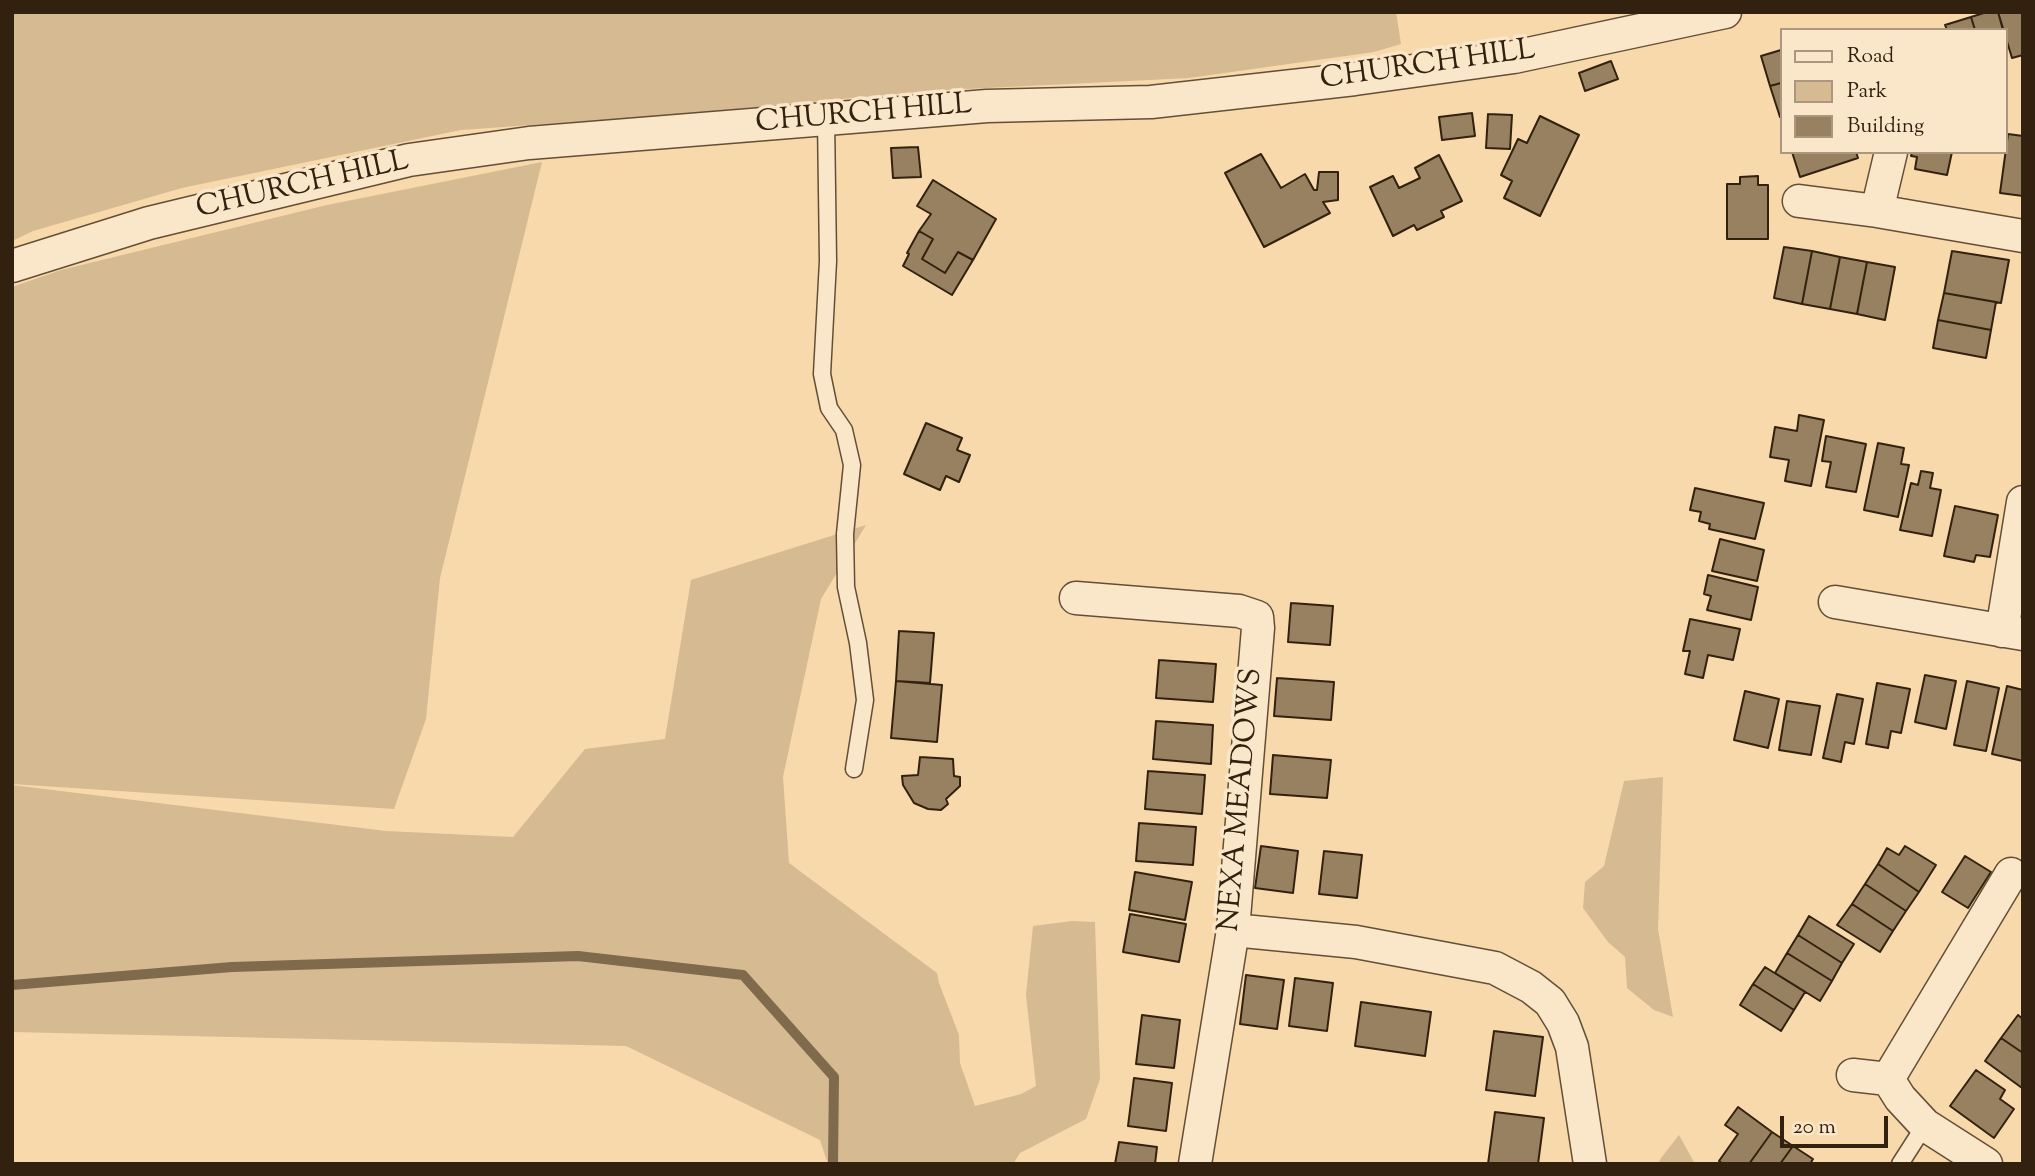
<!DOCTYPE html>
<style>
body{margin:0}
#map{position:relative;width:2035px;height:1176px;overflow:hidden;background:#f8d9ac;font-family:"Sorts Mill Goudy",serif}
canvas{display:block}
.frame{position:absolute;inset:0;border:14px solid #31210e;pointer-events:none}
.legend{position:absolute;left:1780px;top:28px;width:228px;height:126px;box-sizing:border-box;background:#fae6c9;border:2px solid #aa977e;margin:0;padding:9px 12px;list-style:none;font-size:21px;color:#31210e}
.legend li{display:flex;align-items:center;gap:14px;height:35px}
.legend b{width:35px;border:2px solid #aa977e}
.scale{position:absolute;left:1780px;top:1116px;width:108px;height:32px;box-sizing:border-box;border:4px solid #31210e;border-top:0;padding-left:9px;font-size:21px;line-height:24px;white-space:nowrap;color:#31210e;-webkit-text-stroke:5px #fae6c9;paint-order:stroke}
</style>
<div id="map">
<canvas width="2035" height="1176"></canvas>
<div class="frame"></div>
<ul class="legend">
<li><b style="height:9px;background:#fae6c9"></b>Road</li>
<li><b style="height:19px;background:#d6ba91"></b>Park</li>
<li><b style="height:19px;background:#988160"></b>Building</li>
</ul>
<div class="scale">20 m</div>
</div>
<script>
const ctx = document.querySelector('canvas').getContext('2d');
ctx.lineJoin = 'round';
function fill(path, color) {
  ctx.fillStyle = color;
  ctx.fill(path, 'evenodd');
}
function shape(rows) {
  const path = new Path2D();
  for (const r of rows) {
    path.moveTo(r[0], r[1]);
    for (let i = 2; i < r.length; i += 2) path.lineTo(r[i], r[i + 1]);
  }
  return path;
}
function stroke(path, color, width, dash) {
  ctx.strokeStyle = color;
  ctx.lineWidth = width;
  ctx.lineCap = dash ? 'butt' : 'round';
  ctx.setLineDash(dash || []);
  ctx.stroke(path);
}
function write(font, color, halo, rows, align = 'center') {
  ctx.font = font + ' "Sorts Mill Goudy",serif';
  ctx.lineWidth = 7;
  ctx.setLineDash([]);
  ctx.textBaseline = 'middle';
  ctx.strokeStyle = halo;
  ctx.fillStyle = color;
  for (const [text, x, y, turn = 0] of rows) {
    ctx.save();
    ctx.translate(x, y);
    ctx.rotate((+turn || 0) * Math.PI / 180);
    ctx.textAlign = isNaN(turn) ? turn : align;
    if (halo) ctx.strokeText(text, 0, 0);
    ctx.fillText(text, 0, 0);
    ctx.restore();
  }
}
const green = shape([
 [12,12,1396,12,1401,44,1374,52,1189,78,927,91,673,115,461,130,182,188,33,231,12,241],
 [542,162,440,578,426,719,394,809,12,784,12,287,61,270,327,205],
 [866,525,821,599,783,777,789,863,937,973,939,983,959,1035,960,1063,975,1106,1021,1094,1036,1086,1026,995,1033,926,1072,921,1095,922,1100,1079,1086,1119,1020,1153,1013,1164,828,1164,820,1140,626,1046,12,1032,12,785,386,831,513,837,585,749,665,739,691,580],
 [1663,777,1658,929,1673,1017,1654,1010,1627,988,1625,957,1608,942,1583,908,1585,882,1604,866,1624,781],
 [1679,1135,1695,1164,1658,1164,1661,1158]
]);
const stream = shape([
 [12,985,232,967,578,956,743,975,834,1077,833,1164]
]);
const building = shape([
 [1987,12,1998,12,2003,30,1975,30,1971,17,1987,12],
 [1998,12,2023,12,2023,55,2012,58,1998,12],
 [1971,17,1975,30,1947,30,1945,25,1971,17],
 [1781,50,1781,83,1770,86,1761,56,1781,50],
 [1611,61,1618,79,1585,91,1579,73,1611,61],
 [1781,83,1781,116,1780,117,1770,86,1781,83],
 [1472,113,1475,136,1442,140,1439,117,1472,113],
 [1488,114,1512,115,1510,149,1486,148,1488,114],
 [1540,116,1579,135,1540,216,1504,198,1512,181,1501,175,1518,139,1527,143,1540,116],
 [2008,134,2023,136,2023,196,2000,193,2008,134],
 [918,147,921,177,893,178,891,148,918,147],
 [1792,152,1856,152,1858,158,1800,177,1792,152],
 [1912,152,1952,152,1947,175,1915,169,1917,157,1911,156,1912,152],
 [1261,154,1281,188,1305,174,1314,190,1317,190,1319,172,1338,172,1338,200,1323,202,1330,213,1264,247,1225,173,1261,154],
 [1439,155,1462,201,1441,211,1444,217,1417,230,1414,225,1393,236,1370,187,1393,176,1399,188,1420,178,1415,168,1439,155],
 [1758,176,1758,185,1768,185,1768,239,1727,239,1727,184,1740,184,1740,177,1758,176],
 [933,180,996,219,973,260,958,252,945,273,922,259,933,239,919,231,931,214,917,206,933,180],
 [919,231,933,239,922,259,945,273,958,252,973,260,952,295,903,266,909,254,907,253,919,231],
 [1784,247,1812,251,1802,304,1774,298,1784,247],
 [1812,251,1840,257,1830,309,1802,304,1812,251],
 [1952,251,2009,260,2001,303,1944,293,1952,251],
 [1840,257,1867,262,1857,314,1830,309,1840,257],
 [1867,262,1895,267,1885,320,1857,314,1867,262],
 [1944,293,1996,302,1991,330,1938,320,1944,293],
 [1938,320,1991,330,1986,358,1933,348,1938,320],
 [1799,415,1824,420,1811,486,1785,481,1789,460,1770,457,1775,427,1797,431,1799,415],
 [926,423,962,438,957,450,970,455,959,482,946,476,940,490,904,474,926,423],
 [1826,436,1866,444,1856,492,1826,487,1831,462,1822,461,1826,436],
 [1878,443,1904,448,1901,464,1909,465,1898,517,1864,510,1878,443],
 [1921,471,1933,473,1930,488,1941,490,1932,536,1900,530,1911,483,1918,485,1921,471],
 [1695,488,1764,503,1755,539,1709,529,1710,524,1699,521,1701,512,1690,510,1695,488],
 [1955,506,1998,515,1990,557,1976,555,1974,562,1944,556,1955,506],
 [1720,539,1764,550,1757,581,1712,571,1720,539],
 [1708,575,1758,587,1751,620,1707,610,1711,596,1704,594,1708,575],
 [1291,603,1333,606,1330,645,1288,642,1291,603],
 [1690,619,1740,629,1733,660,1708,655,1703,678,1685,674,1690,651,1683,651,1690,619],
 [899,631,934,633,930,683,896,681,899,631],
 [1159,660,1216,664,1213,702,1156,698,1159,660],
 [1925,675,1956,681,1946,729,1915,722,1925,675],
 [1277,678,1334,682,1331,720,1274,716,1277,678],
 [896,681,942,685,937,742,891,738,896,681],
 [1967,681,1999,688,1986,751,1954,745,1967,681],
 [1877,683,1910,689,1901,733,1891,731,1888,748,1866,744,1877,683],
 [2007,686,2023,690,2023,761,1992,754,2007,686],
 [1745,691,1779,699,1768,748,1734,740,1745,691],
 [1837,694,1863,699,1854,744,1845,742,1841,762,1823,758,1837,694],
 [1787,701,1820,706,1811,755,1779,750,1787,701],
 [1156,721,1213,725,1211,764,1153,759,1156,721],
 [1273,755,1331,760,1327,798,1270,794,1273,755],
 [920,757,953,759,954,776,960,777,960,786,946,799,948,804,941,810,928,809,914,803,903,785,902,776,918,775,920,757],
 [1148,771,1205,775,1202,814,1145,809,1148,771],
 [1139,823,1196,827,1193,865,1136,861,1139,823],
 [1261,846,1298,851,1293,893,1255,888,1261,846],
 [1905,846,1936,865,1919,892,1878,864,1887,848,1899,855,1905,846],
 [1324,851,1362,855,1357,898,1319,894,1324,851],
 [1965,856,1991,872,1968,908,1942,892,1965,856],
 [1878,864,1919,892,1906,911,1865,884,1878,864],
 [1135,872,1192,882,1185,920,1129,910,1135,872],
 [1865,884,1906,911,1893,931,1852,904,1865,884],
 [1852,904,1893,931,1880,952,1837,925,1852,904],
 [1130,914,1186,924,1179,962,1123,952,1130,914],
 [1809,916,1854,944,1842,963,1798,935,1809,916],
 [1798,935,1842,963,1832,981,1787,953,1798,935],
 [1787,953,1832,981,1820,1001,1775,973,1787,953],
 [1765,967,1805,992,1794,1010,1753,984,1765,967],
 [1246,975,1284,980,1277,1029,1240,1024,1246,975],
 [1295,978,1333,983,1327,1031,1289,1026,1295,978],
 [1753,984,1794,1010,1781,1031,1740,1005,1753,984],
 [1361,1002,1431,1012,1425,1056,1355,1046,1361,1002],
 [1142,1015,1180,1020,1174,1068,1136,1064,1142,1015],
 [2018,1015,2023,1019,2023,1053,2001,1038,2018,1015],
 [1494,1031,1543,1037,1535,1096,1486,1090,1494,1031],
 [2001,1038,2023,1053,2022,1088,1985,1061,2001,1038],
 [1976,1070,2005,1090,2000,1099,2014,1109,1994,1138,1950,1106,1976,1070],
 [1134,1078,1172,1083,1166,1131,1128,1126,1134,1078],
 [1738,1107,1772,1132,1749,1164,1723,1164,1719,1161,1738,1134,1725,1125,1738,1107],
 [1495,1112,1544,1118,1538,1164,1488,1164,1495,1112],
 [1772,1132,1793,1146,1780,1164,1749,1164,1772,1132],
 [1119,1142,1157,1147,1155,1164,1115,1164,1119,1142],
 [1793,1146,1813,1159,1810,1164,1780,1164,1793,1146]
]);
const service = shape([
 [826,119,828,261,822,374,829,408,844,430,852,465,845,534,846,587,858,643,865,700,854,769],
 [1900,1164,1925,1125]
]);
const minor = shape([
 [1799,201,1877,211,2023,236],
 [1877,211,1891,152],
 [12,266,149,223,409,160,529,143,987,106,1151,102,1355,79,1514,57,1725,12],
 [1076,598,1239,611,1257,617,1258,628,1233,930,1195,1164],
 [1835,602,2023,634],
 [2002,631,2023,502],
 [1233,930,1356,942,1495,968,1531,987,1550,1002,1563,1023,1572,1047,1590,1164],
 [1853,1075,1888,1079,1900,1098,1925,1125,1986,1164],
 [1888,1079,2011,874]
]);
const streetNames = [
 ["CHURCH HILL",1428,67,-8],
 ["CHURCH HILL",864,116,-5],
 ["CHURCH HILL",303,187,-13],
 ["NEXA MEADOWS",1243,800,-85]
];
fill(green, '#d6ba91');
stroke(stream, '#806a4c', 10);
fill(building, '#988160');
stroke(building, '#31210e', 2);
stroke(service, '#634f36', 19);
stroke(minor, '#634f36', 35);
stroke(service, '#fae6c9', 16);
stroke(minor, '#fae6c9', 32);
write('30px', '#31210e', '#fae6c9', streetNames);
</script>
